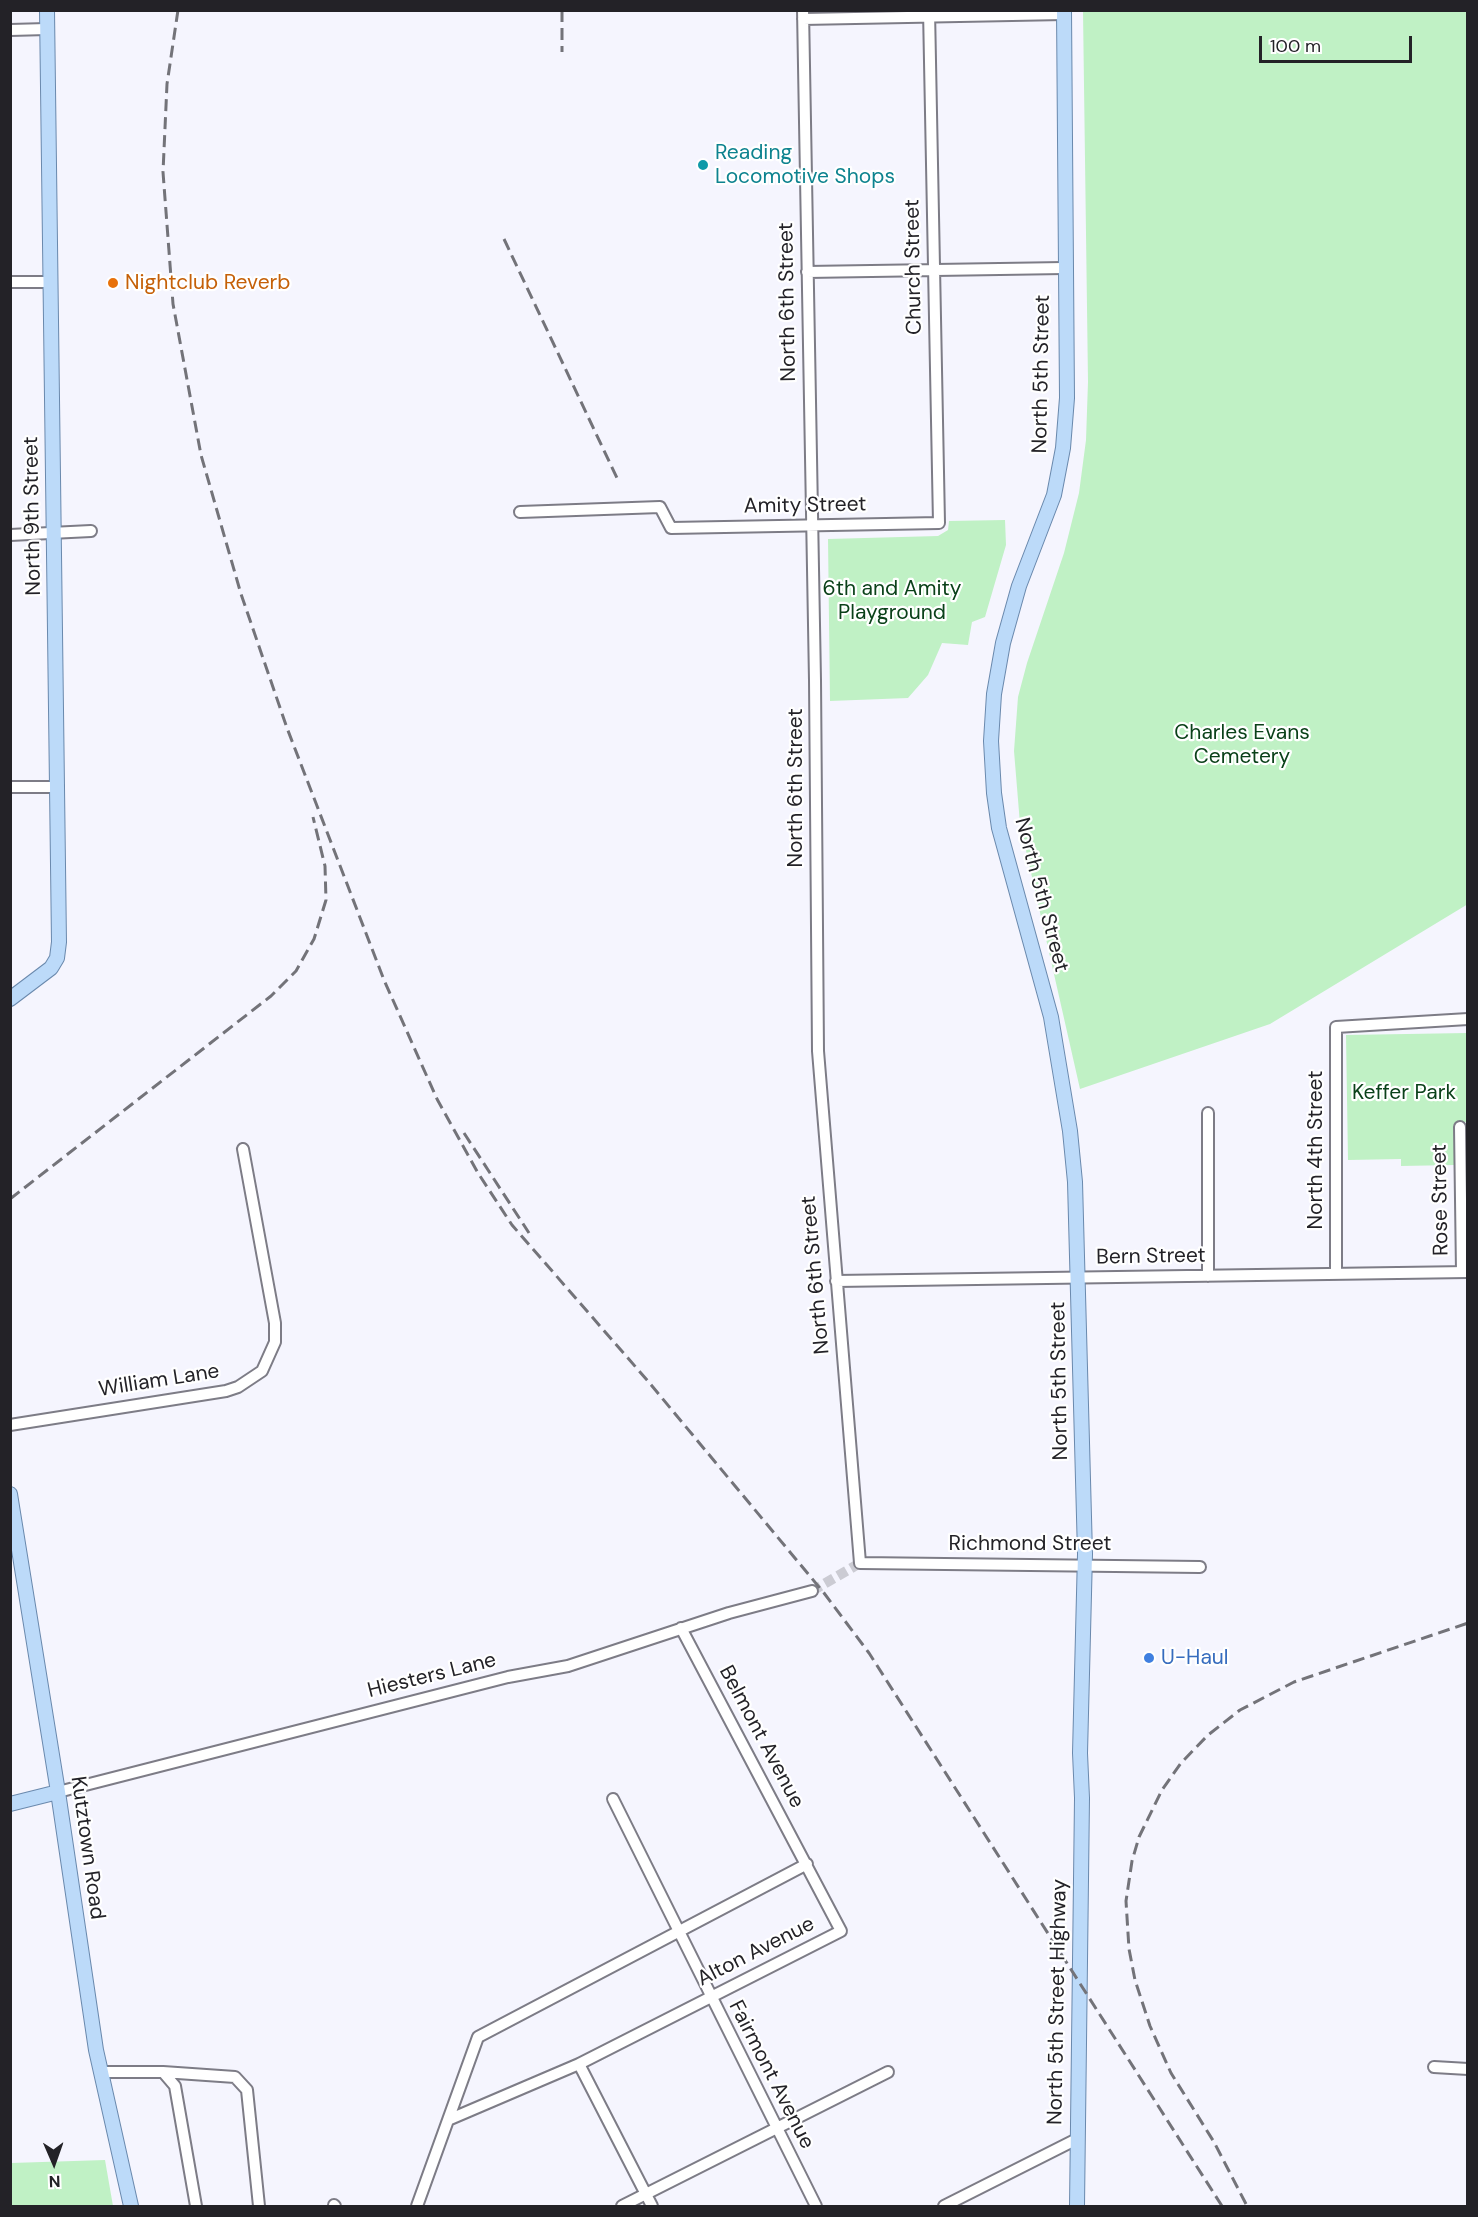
<!DOCTYPE html>
<style>
body{margin:0}
#map{position:relative;width:1478px;height:2217px;overflow:hidden;background:#f5f5fe;font-family:"DM Sans",sans-serif}
canvas{display:block}
.frame{position:absolute;inset:0;border:12px solid #232227;pointer-events:none}
.north{position:absolute;left:24px;top:2133px;width:60px;height:60px;-webkit-text-stroke:4px #fff;paint-order:stroke;rotate:178deg;font-size:16px;font-weight:700;line-height:24px;text-align:center;color:#232227}
.north::after{content:'';display:block;margin:auto;width:21px;height:27px;background:#232227;clip-path:polygon(50% 0,100% 100%,50% 72%,0 100%)}
.scale{position:absolute;left:1259px;top:36px;width:153px;height:27px;box-sizing:border-box;border:3px solid #232227;border-top:0;padding-left:8px;font-size:18px;line-height:21px;white-space:nowrap;color:#232227;-webkit-text-stroke:4px #fff;paint-order:stroke}
</style>
<div id="map">
<canvas width="1478" height="2217"></canvas>
<div class="frame"></div>
<div class="north">N</div>
<div class="scale">100 m</div>
</div>
<script>
const ctx = document.querySelector('canvas').getContext('2d');
ctx.lineJoin = 'round';
function fill(path, color) {
  ctx.fillStyle = color;
  ctx.fill(path, 'evenodd');
}
function shape(rows) {
  const path = new Path2D();
  for (const r of rows) {
    path.moveTo(r[0], r[1]);
    for (let i = 2; i < r.length; i += 2) path.lineTo(r[i], r[i + 1]);
  }
  return path;
}
function stroke(path, color, width, dash) {
  ctx.strokeStyle = color;
  ctx.lineWidth = width;
  ctx.lineCap = dash ? 'butt' : 'round';
  ctx.setLineDash(dash || []);
  ctx.stroke(path);
}
function write(font, color, halo, rows, align = 'center') {
  ctx.font = font + ' "DM Sans",sans-serif';
  ctx.lineWidth = 4.5;
  ctx.setLineDash([]);
  ctx.textBaseline = 'middle';
  ctx.strokeStyle = halo;
  ctx.fillStyle = color;
  for (const [text, x, y, turn = 0] of rows) {
    ctx.save();
    ctx.translate(x, y);
    ctx.rotate((+turn || 0) * Math.PI / 180);
    ctx.textAlign = isNaN(turn) ? turn : align;
    if (halo) ctx.strokeText(text, 0, 0);
    ctx.fillText(text, 0, 0);
    ctx.restore();
  }
}
const green = shape([
 [1083,11,1467,11,1468,904,1270,1024,1080,1089,1020,824,1014,751,1018,697,1027,663,1064,553,1079,493,1086,440,1088,382],
 [1005,520,1006,545,985,617,972,622,968,645,942,643,928,675,908,698,830,701,828,539,938,536,948,530,949,521],
 [1467,1033,1467,1122,1454,1123,1455,1165,1401,1166,1401,1159,1348,1160,1346,1035],
 [105,2160,113,2206,11,2206,11,2163]
]);
const minorTunnel = shape([
 [812,1591,860,1563]
]);
const minor = shape([
 [803,10,815,680,818,1051,860,1563,1200,1567],
 [803,19,1064,14],
 [10,30,47,29],
 [807,272,1064,268],
 [10,282,51,282],
 [520,512,660,507,671,528,939,523,929,10],
 [10,535,91,531],
 [10,787,58,787],
 [1208,1113,1208,1276],
 [1460,1127,1462,1272],
 [1336,1274,1336,1027,1468,1019],
 [836,1281,1468,1272],
 [10,1425,226,1391,238,1387,262,1371,275,1342,275,1323,243,1149],
 [58,1792,508,1677,568,1666,729,1613,812,1591],
 [613,1799,816,2206],
 [579,2064,652,2206],
 [1434,2067,1468,2069],
 [102,2072,163,2072,175,2086,196,2206],
 [163,2072,235,2077,247,2090,259,2206],
 [448,2120,579,2064,841,1931,681,1628],
 [334,2205,335,2206],
 [417,2206,478,2037,807,1864],
 [622,2206,888,2072],
 [944,2206,1077,2139]
]);
const major = shape([
 [1064,10,1067,398,1063,448,1054,495,1019,586,1003,643,994,694,991,741,994,793,999,828,1051,1017,1070,1131,1075,1182,1085,1554,1080,1753,1082,1798,1077,2206],
 [10,999,51,968,57,958,59,942,47,10],
 [10,1494,58,1792,96,2050,131,2206],
 [10,1804,58,1792]
]);
const rail = shape([
 [178,10,167,84,163,172,173,304,201,455,241,594,287,728,384,980,437,1099,478,1173,512,1225,647,1380,824,1593,869,1653,1222,2206],
 [562,10,562,52],
 [504,239,617,478],
 [464,1133,529,1233],
 [10,1199,271,996,296,971,314,939,326,900,325,866,313,817],
 [1246,2204,1214,2142,1171,2073,1150,2026,1135,1980,1129,1949,1126,1901,1132,1861,1139,1837,1162,1790,1181,1763,1208,1735,1240,1710,1294,1682,1468,1623]
]);
const markers = [
 [703,165,6,"#0f9aa8"],
 [113,283,6,"#e8710a"],
 [1149,1658,6,"#3f7fe0"]
];
const cultureNames = [
 ["Reading",715,153],
 ["Locomotive Shops",715,177]
];
const streetNames = [
 ["Church Street",914,267,-91],
 ["North 6th Street",788,302,-91],
 ["North 5th Street",1042,374,-89],
 ["Amity Street",805,506,-1],
 ["North 9th Street",33,516,-91],
 ["North 6th Street",796,788,-90],
 ["North 5th Street",1041,895,75],
 ["North 4th Street",1316,1150,-90],
 ["Rose Street",1441,1200,-91],
 ["Bern Street",1151,1257,-1],
 ["North 6th Street",816,1275,-95],
 ["William Lane",159,1381,-9],
 ["North 5th Street",1060,1381,-91],
 ["Richmond Street",1030,1544],
 ["Hiesters Lane",432,1676,-14],
 ["Belmont Avenue",761,1737,62],
 ["Kutztown Road",87,1848,82],
 ["Alton Avenue",756,1952,-27],
 ["North 5th Street Highway",1058,2002,-89],
 ["Fairmont Avenue",771,2075,63]
];
const foodNames = [
 ["Nightclub Reverb",125,283]
];
const parkNames = [
 ["6th and Amity",892,589],
 ["Playground",892,613],
 ["Charles Evans",1242,733],
 ["Cemetery",1242,757],
 ["Keffer Park",1404,1093]
];
const shopNames = [
 ["U-Haul",1161,1658]
];
fill(green, '#c0f1c5');
stroke(minorTunnel, '#cbcbd3', 10, [10, 5]);
stroke(minor, '#7d7c86', 14);
stroke(major, '#6a89ad', 16);
stroke(minor, '#fff', 10);
stroke(major, '#bcdaf9', 14);
stroke(rail, '#737379', 3, [12, 6]);
for (const [x, y, r, color] of markers) {
  const dot = new Path2D();
  dot.arc(x, y, r, 0, 2 * Math.PI);
  ctx.fillStyle = color;
  ctx.fill(dot);
  stroke(dot, '#fff', 2);
}
write('21px', '#0d838f', '#fff', cultureNames, 'left');
write('21px', '#232227', '#fff', streetNames);
write('21px', '#c56008', '#fff', foodNames, 'left');
write('21px', '#0a4119', '#fff', parkNames);
write('21px', '#366cbe', '#fff', shopNames, 'left');
</script>
